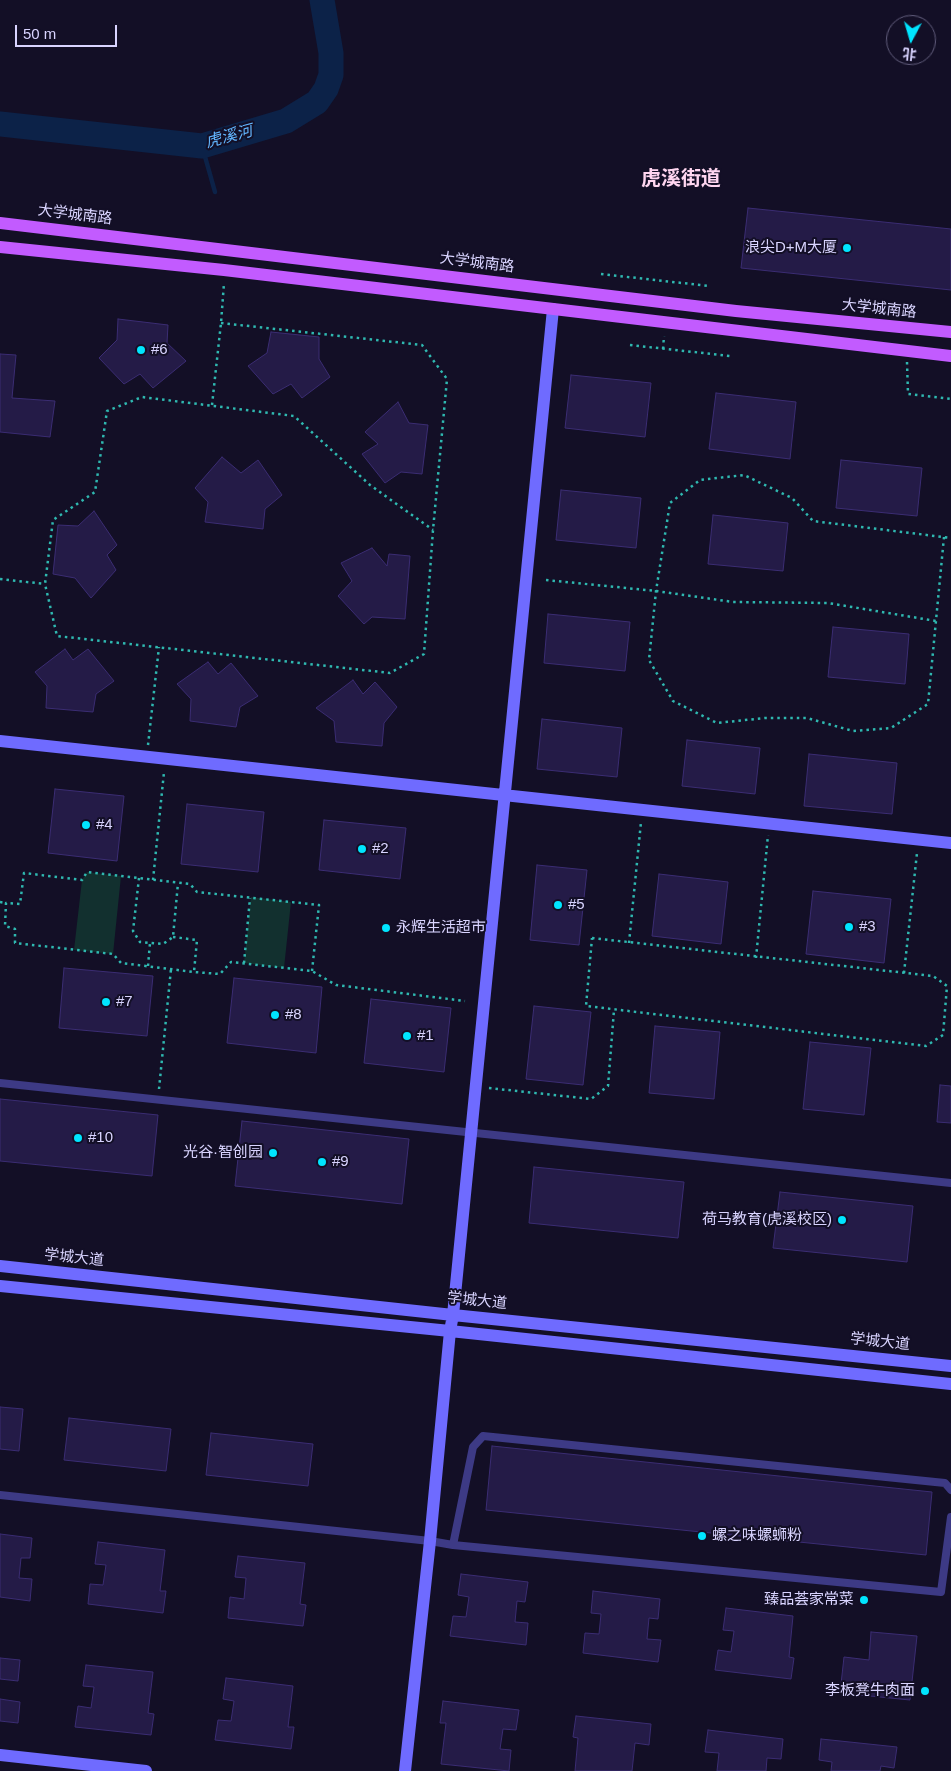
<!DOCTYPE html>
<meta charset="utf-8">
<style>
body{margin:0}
#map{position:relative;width:951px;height:1771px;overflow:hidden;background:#130f26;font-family:Helvetica,"Noto Sans SC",sans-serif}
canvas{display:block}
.north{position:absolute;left:886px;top:15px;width:50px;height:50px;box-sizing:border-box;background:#130f26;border:1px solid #625e7d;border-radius:50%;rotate:186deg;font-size:14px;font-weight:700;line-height:20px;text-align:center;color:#d9d4ff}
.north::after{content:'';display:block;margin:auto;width:18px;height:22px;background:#00e5ff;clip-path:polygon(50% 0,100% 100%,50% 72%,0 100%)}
.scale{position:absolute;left:15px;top:25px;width:102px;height:22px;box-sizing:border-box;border:2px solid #d9d4ff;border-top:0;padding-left:6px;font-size:15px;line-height:18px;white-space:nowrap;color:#d9d4ff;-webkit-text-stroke:4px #130f26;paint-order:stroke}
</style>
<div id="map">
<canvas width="951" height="1771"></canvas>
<div class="north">北</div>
<div class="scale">50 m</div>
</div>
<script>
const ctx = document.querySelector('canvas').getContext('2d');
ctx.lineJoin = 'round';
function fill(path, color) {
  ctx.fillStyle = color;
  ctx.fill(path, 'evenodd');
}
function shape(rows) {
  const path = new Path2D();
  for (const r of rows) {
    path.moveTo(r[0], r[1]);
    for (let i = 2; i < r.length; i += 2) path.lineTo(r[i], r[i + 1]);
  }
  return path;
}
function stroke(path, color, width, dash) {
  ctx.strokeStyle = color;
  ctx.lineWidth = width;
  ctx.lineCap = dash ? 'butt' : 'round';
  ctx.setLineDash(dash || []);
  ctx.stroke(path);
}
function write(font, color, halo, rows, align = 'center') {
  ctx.font = font + ' Helvetica,"Noto Sans SC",sans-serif';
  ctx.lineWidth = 4;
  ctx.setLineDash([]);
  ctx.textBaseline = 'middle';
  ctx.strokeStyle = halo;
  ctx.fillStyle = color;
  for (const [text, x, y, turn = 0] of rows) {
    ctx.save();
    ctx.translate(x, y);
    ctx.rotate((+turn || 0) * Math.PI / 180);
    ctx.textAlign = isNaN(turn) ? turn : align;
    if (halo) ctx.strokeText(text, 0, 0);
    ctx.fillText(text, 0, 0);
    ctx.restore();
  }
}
const green = shape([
 [87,872,121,876,113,954,74,950,82,880],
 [251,897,291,902,284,968,244,963]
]);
const stream = shape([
 [202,146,215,192]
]);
const river = shape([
 [0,124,202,146,286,121,317,102,326,89,331,75,331,53,322,0]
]);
const building = shape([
 [748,208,951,229,951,290,741,268,748,208],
 [118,319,168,325,167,343,186,361,153,388,140,374,124,384,99,358,117,340,118,319],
 [271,332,319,337,319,359,330,377,302,398,291,384,273,394,248,366,267,353,271,332],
 [0,354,16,355,12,398,55,401,50,437,0,432,0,354],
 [571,375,651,383,645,437,565,428,571,375],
 [716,393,796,402,790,459,709,449,716,393],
 [398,402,409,423,428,425,422,474,401,472,385,483,362,454,378,444,365,432,398,402],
 [222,457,241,473,258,460,282,495,265,509,263,529,205,522,208,502,195,488,222,457],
 [841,460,922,468,917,516,836,508,841,460],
 [561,490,641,498,636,548,556,540,561,490],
 [94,511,117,545,107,555,116,570,91,598,75,578,53,574,58,525,78,526,94,511],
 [713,515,788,523,783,571,708,564,713,515],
 [372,548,387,566,389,554,410,556,405,619,372,617,364,624,338,596,352,581,341,563,372,548],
 [548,614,630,622,625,671,544,663,548,614],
 [833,627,909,634,905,684,828,677,833,627],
 [65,649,73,660,88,649,114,681,96,694,93,712,46,708,47,686,35,672,65,649],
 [208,662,218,674,231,663,258,696,240,707,236,727,190,721,191,699,177,684,208,662],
 [353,680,363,694,375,682,397,707,384,723,382,746,336,742,334,721,316,708,353,680],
 [542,719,622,728,617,777,537,769,542,719],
 [687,740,760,748,755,794,682,786,687,740],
 [809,754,897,763,892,814,804,806,809,754],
 [55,789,124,796,117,861,48,853,55,789],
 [187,804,264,812,258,872,181,864,187,804],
 [324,820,406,828,400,879,319,870,324,820],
 [537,865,587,870,579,945,530,940,537,865],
 [659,874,728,882,721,944,652,936,659,874],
 [813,891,891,899,884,963,806,954,813,891],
 [64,968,153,976,147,1036,59,1028,64,968],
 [234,978,322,987,316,1053,227,1043,234,978],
 [371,999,451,1008,444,1072,364,1063,371,999],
 [534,1006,591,1012,583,1085,526,1079,534,1006],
 [655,1026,720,1032,714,1099,649,1093,655,1026],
 [810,1042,871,1048,864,1115,803,1109,810,1042],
 [940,1085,951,1086,951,1123,937,1122,940,1085],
 [0,1099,158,1115,152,1176,0,1161,0,1099],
 [242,1121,409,1139,402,1204,235,1186,242,1121],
 [534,1167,684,1182,678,1238,529,1223,534,1167],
 [780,1192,913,1206,907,1262,773,1248,780,1192],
 [0,1407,23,1409,19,1451,0,1449,0,1407],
 [69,1418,171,1429,166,1471,64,1460,69,1418],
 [211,1433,313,1444,308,1486,206,1475,211,1433],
 [492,1446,932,1492,926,1555,486,1510,492,1446],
 [0,1534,32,1538,30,1558,21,1558,19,1578,32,1579,30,1601,0,1597,0,1534],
 [98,1542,165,1550,160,1591,166,1591,163,1613,88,1604,90,1584,103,1585,106,1565,95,1564,98,1542],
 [238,1556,305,1563,300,1604,306,1605,303,1626,228,1618,230,1597,244,1599,246,1578,235,1577,238,1556],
 [461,1574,528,1582,525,1602,517,1601,515,1622,528,1623,526,1645,450,1636,453,1616,466,1617,469,1597,458,1595,461,1574],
 [593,1591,660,1599,658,1619,649,1618,647,1639,661,1640,658,1662,583,1653,585,1633,599,1634,601,1614,591,1613,593,1591],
 [726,1608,793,1616,789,1657,794,1658,791,1679,715,1670,718,1650,731,1652,734,1631,723,1630,726,1608],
 [871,1632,917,1636,910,1700,840,1693,844,1657,869,1660,871,1632],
 [0,1658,20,1660,18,1681,0,1679,0,1658],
 [86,1665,153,1672,148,1713,154,1714,151,1735,75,1727,78,1706,91,1708,94,1687,83,1686,86,1665],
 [226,1678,293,1686,288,1727,294,1727,291,1749,215,1740,218,1720,231,1721,234,1701,223,1699,226,1678],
 [0,1699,20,1702,18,1723,0,1721,0,1699],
 [443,1701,519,1710,516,1730,503,1729,500,1749,511,1750,509,1771,441,1764,446,1723,440,1723,443,1701],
 [576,1716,651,1724,649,1745,635,1743,632,1771,575,1771,578,1738,573,1737,576,1716],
 [708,1730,783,1739,781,1759,767,1758,766,1771,717,1771,719,1753,705,1752,708,1730],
 [821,1739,897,1747,894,1768,881,1766,880,1771,831,1771,832,1762,819,1760,821,1739]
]);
const path = shape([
 [601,274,709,286],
 [221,323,422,345,447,379,433,530,424,654,390,673,57,636,45,584,53,520,95,492,107,411,142,397,294,416,370,485,433,530],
 [630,345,730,356],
 [663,349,664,336],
 [907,362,908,394,951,399],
 [212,405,221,323,224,283],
 [944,537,928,704,891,728,853,731,807,718,765,718,717,723,673,701,649,660,656,591,670,503,700,480,744,475,792,498,813,521,951,538],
 [0,579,45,584],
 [546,580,656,591,733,602,828,603,936,621],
 [148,745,159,647],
 [139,878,133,931,140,942,163,944,173,937,178,883],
 [153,880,164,772],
 [0,902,6,903],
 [173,937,197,940,194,972],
 [592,938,933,976,947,986,943,1035,926,1046,586,1006,592,938],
 [629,943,641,822],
 [756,958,768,835],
 [244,963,250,898],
 [148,966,150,943],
 [312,971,319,905,197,892,190,884,87,872,82,880,24,873,20,904,6,903,5,926,15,929,15,943,113,954,121,963,194,972,220,974,231,962,312,971,336,985,465,1001],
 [904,973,917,853],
 [489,1088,591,1099,608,1086,614,1010],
 [159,1089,171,969]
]);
const lane = shape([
 [0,1083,951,1183],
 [0,1495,430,1541,453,1545,941,1592,951,1517],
 [453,1545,473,1447,483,1436,945,1483,951,1490]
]);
const secondary = shape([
 [0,741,951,843],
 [0,1266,453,1315,951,1366],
 [0,1286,450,1331,951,1384],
 [0,1755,146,1771],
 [405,1771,430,1541,450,1331,453,1315,553,309]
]);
const primary = shape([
 [0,223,736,311,951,332],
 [0,247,224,270,951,356]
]);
const markers = [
 [847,248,5,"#00e5ff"],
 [141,350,5,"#00e5ff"],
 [86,825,5,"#00e5ff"],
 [362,849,5,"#00e5ff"],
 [558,905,5,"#00e5ff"],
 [849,927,5,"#00e5ff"],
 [386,928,5,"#00e5ff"],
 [106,1002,5,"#00e5ff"],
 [275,1015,5,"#00e5ff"],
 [407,1036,5,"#00e5ff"],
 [78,1138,5,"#00e5ff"],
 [273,1153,5,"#00e5ff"],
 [322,1162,5,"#00e5ff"],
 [842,1220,5,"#00e5ff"],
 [702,1536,5,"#00e5ff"],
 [864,1600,5,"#00e5ff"],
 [925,1691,5,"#00e5ff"]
];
const streetNames = [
 ["大学城南路",75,215,7],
 ["大学城南路",477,263,7],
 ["大学城南路",879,309,6],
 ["学城大道",74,1258,6],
 ["学城大道",477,1301,6],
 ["学城大道",880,1342,6]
];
const poiNames = [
 ["浪尖D+M大厦",837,248,"right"],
 ["#6",151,350],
 ["#4",96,825],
 ["#2",372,849],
 ["#5",568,905],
 ["#3",859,927],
 ["永辉生活超市",396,928],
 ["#7",116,1002],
 ["#8",285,1015],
 ["#1",417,1036],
 ["#10",88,1138],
 ["光谷·智创园",263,1153,"right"],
 ["#9",332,1162],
 ["荷马教育(虎溪校区)",832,1220,"right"],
 ["螺之味螺蛳粉",712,1536],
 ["臻品荟家常菜",854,1600,"right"],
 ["李板凳牛肉面",915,1691,"right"]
];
const waterNames = [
 ["虎溪河",229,137,-15]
];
const districtNames = [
 ["虎溪街道",681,179]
];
fill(green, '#12302f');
stroke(stream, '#0c2248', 4.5);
stroke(river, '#0c2248', 25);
fill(building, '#241b47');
stroke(building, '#3b2d73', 1);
stroke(path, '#2fb8b0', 2.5, [2.5, 4]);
stroke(lane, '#3d3a85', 8);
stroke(secondary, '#6f6bff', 12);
stroke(primary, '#c25bff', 12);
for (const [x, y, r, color] of markers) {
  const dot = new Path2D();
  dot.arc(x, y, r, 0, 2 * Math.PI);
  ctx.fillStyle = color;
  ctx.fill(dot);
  stroke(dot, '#130f26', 2);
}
write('15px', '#d9d4ff', '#130f26', streetNames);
write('15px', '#d9d4ff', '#130f26', poiNames, 'left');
write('italic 16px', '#62b6ff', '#130f26', waterNames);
write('bold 20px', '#ffd6f0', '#130f26', districtNames);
</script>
